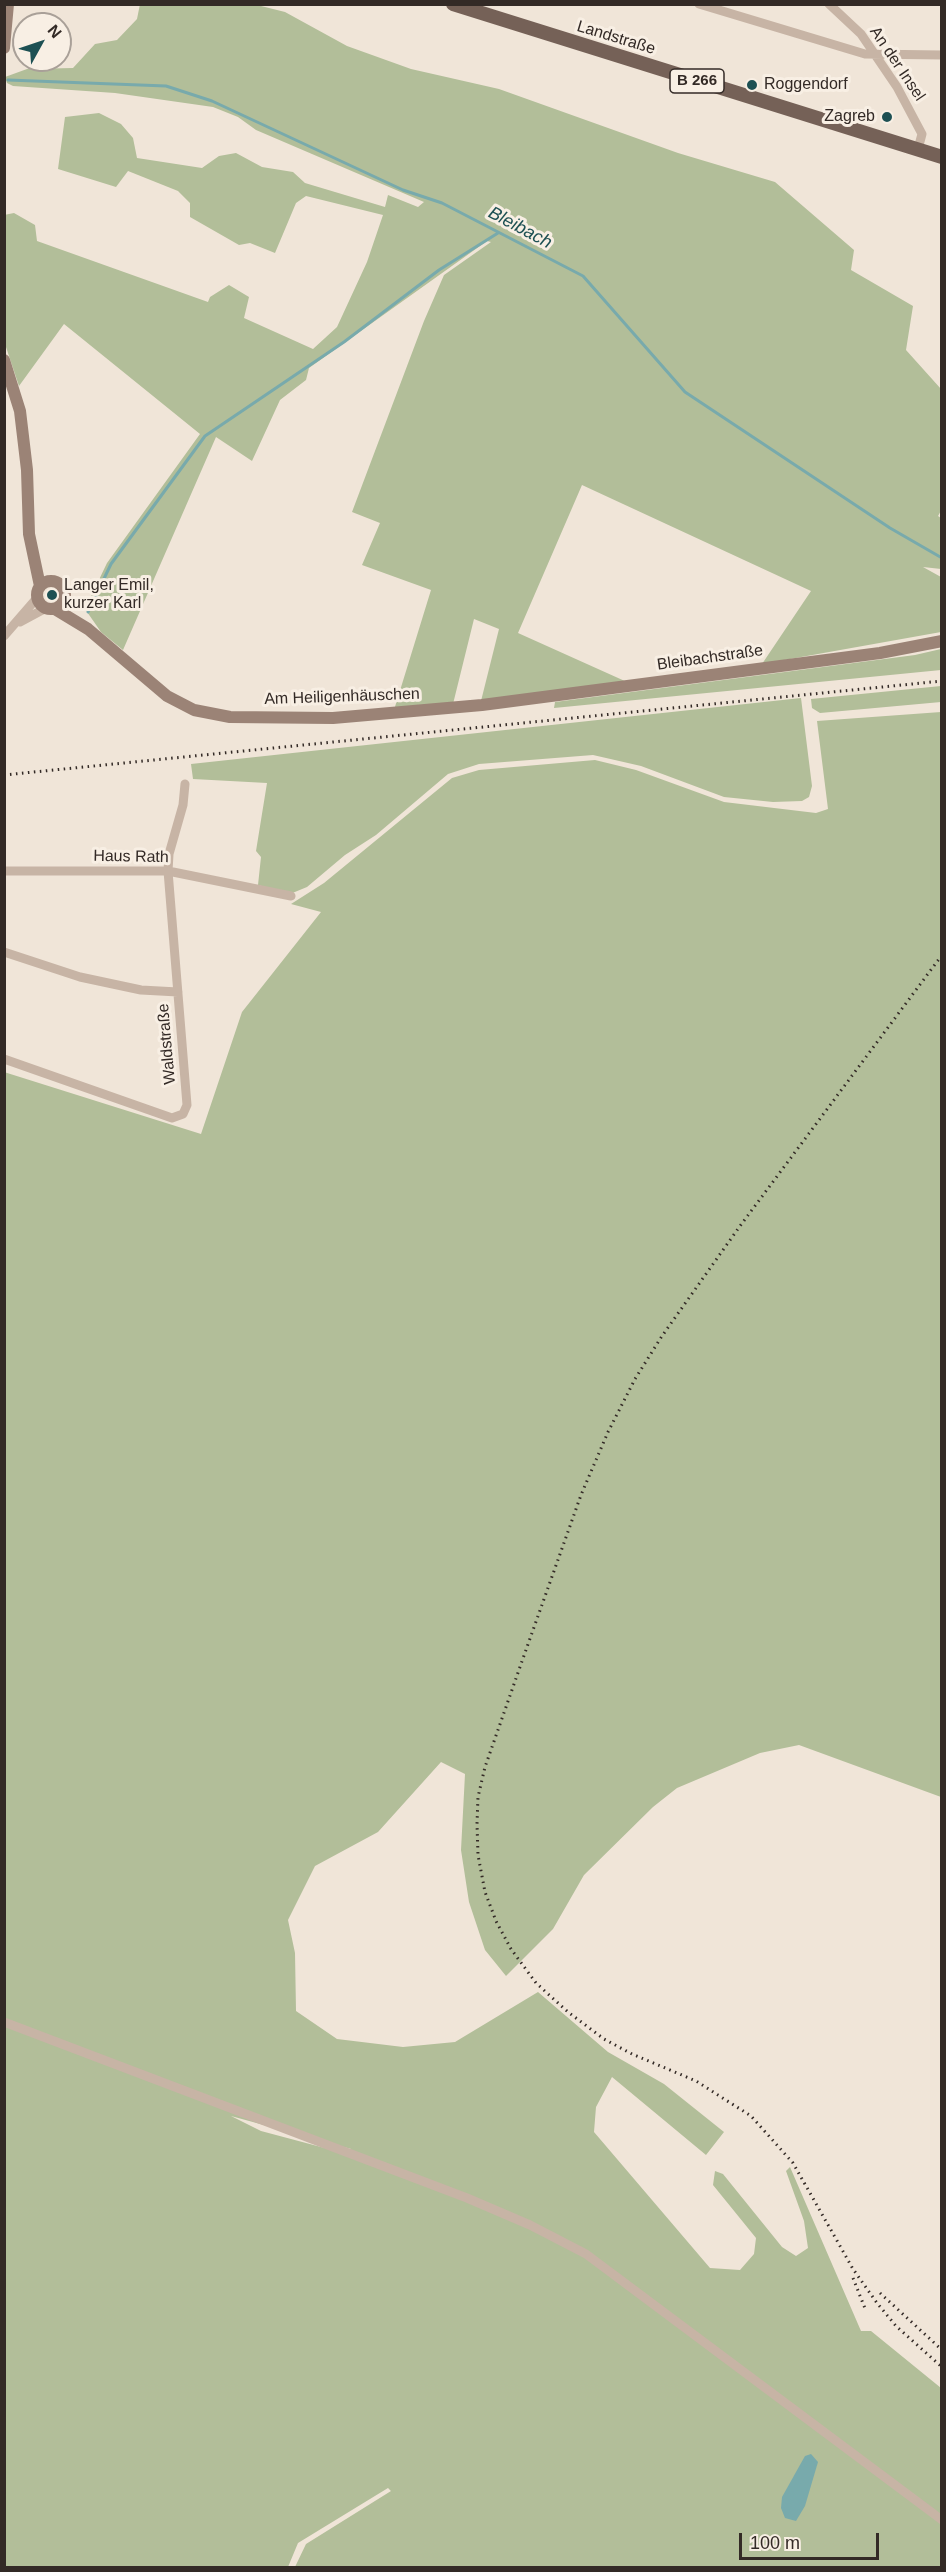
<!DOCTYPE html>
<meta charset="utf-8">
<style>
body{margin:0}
#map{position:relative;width:946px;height:2572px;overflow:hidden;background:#f0e5d8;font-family:Helvetica,sans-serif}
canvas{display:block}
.frame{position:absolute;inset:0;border:6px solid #332a26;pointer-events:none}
.north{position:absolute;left:12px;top:12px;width:60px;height:60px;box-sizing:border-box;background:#f8efe4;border:2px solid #a9a098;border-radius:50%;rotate:50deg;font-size:16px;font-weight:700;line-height:24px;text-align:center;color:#332a26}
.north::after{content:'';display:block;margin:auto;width:21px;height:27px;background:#1d5053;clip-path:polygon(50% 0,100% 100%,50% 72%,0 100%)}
.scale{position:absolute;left:739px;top:2533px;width:140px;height:27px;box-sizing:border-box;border:3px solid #332a26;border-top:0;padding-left:8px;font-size:18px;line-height:21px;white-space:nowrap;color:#332a26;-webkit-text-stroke:4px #f8efe4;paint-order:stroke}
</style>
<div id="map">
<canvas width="946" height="2572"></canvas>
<div class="frame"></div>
<div class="north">N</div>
<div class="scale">100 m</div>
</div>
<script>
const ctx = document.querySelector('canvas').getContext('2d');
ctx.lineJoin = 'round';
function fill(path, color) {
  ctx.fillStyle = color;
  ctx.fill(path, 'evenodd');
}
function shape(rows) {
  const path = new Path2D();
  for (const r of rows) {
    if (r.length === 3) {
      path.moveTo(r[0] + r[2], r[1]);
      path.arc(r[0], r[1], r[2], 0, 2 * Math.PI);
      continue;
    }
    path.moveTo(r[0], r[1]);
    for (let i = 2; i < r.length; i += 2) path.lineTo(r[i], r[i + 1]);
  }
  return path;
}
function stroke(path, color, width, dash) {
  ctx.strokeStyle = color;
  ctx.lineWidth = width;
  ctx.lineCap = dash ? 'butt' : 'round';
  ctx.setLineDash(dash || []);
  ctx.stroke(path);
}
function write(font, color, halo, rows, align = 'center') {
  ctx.font = font + ' Helvetica,sans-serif';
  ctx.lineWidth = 6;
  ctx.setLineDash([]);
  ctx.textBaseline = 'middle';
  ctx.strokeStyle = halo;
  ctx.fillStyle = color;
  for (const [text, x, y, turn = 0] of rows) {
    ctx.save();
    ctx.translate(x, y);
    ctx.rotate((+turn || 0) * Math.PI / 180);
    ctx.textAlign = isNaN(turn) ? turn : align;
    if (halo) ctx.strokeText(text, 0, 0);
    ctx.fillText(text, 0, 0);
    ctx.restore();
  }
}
const green = shape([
 [140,4,253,4,285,12,347,46,411,69,499,89,678,153,775,182,854,250,851,270,913,306,906,350,941,389,942,509,938,516,941,518,941,569,923,567,941,577,941,632,762,664,811,591,582,485,518,633,627,682,481,701,499,629,474,619,453,704,394,710,431,590,362,565,380,523,352,512,424,321,444,275,491,242,487,241,309,368,306,380,280,400,252,461,216,437,123,650,101,632,85,609,107,563,200,434,64,324,19,386,5,344,4,215,14,213,35,225,37,241,208,302,210,297,229,285,249,297,244,318,313,349,337,327,367,262,383,215,306,196,296,203,275,253,250,243,239,245,190,217,190,203,178,191,128,171,116,187,58,169,65,117,99,113,121,124,133,138,137,158,202,168,219,156,236,153,262,167,293,172,305,183,385,207,388,195,418,207,424,202,256,130,238,117,213,107,115,93,13,86,7,83,5,77,27,69,73,68,95,44,117,40,137,19],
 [941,649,941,670,554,708,555,702,915,655],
 [941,686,941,702,820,713,812,708,811,699],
 [801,698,812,786,809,797,802,801,773,802,724,797,641,766,593,755,479,764,448,774,376,835,345,855,307,887,290,894,258,885,261,857,256,851,267,783,193,779,191,764],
 [941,712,941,1797,799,1745,760,1753,677,1788,653,1807,584,1875,553,1929,506,1976,485,1950,469,1902,461,1850,465,1774,441,1762,378,1832,315,1866,288,1920,295,1953,296,2011,337,2039,403,2047,455,2042,538,1992,608,2052,664,2084,724,2132,706,2155,612,2077,596,2107,594,2132,710,2268,740,2270,754,2254,756,2238,713,2185,715,2171,723,2174,782,2247,796,2256,808,2248,804,2221,786,2171,790,2167,861,2331,871,2331,941,2388,941,2567,295,2567,306,2544,391,2491,388,2488,298,2543,288,2567,5,2567,4,1072,201,1134,242,1012,321,912,291,904,324,883,452,778,479,770,595,760,636,770,724,802,816,813,828,809,817,721],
 [231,2116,351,2149,351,2155,261,2131]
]);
const water = shape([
 [811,2454,818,2462,805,2506,796,2521,785,2518,781,2508,782,2497,805,2456]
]);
const stream = shape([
 [8,80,166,86,212,101,403,190,442,203,583,276,685,392,890,528,942,558],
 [88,612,111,564,205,436,344,342,439,270,498,233]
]);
const minor = shape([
 [699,4,865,54,942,55],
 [829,4,861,34,897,87,922,134,918,149],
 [20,622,46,608],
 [4,636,37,598],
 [4,871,168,871,291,896],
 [4,952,80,977,141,990,178,992],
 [4,1059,172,1118,183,1114,187,1105,168,871,169,854,183,805,185,784],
 [4,2022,467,2198,530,2225,586,2254,942,2520]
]);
const secondary = shape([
 [4,48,8,4],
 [4,360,20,411,27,470,29,534,40,586],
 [51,595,14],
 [55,609,88,629,167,696,194,710,230,717,333,718,482,705,880,653,942,641]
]);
const primary = shape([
 [453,4,942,157]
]);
const rail = shape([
 [4,775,942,681],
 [942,955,740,1226,662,1336,635,1379,608,1432,581,1495,527,1647,485,1767,478,1797,477,1824,478,1855,485,1892,496,1921,511,1949,536,1983,568,2012,604,2039,632,2054,696,2081,751,2116,793,2163,853,2269,877,2303,896,2326,942,2367],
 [853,2278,866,2311],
 [880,2293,942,2350]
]);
const markers = [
 [752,85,6,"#1d5053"],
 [887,117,6,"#1d5053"],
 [52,595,6,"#1d5053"]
];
const shields = [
 [697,81,54]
];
const shieldNames = [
 ["B 266",697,81]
];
const streetNames = [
 ["Landstraße",616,38,17],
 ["An der Insel",897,64,56],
 ["Bleibachstraße",710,658,-8],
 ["Am Heiligenhäuschen",342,697,-2],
 ["Haus Rath",131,857,1],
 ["Waldstraße",167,1044,-95]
];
const poiNames = [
 ["Roggendorf",764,85],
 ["Zagreb",875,117,"right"],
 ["Langer Emil,",64,586],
 ["kurzer Karl",64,604]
];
const waterNames = [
 ["Bleibach",520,228,28]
];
fill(green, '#b2be99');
fill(water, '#78aaac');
stroke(stream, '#78aaac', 3);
stroke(minor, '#c7b4a5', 9);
stroke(secondary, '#9b8376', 12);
stroke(primary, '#756157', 14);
stroke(rail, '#332a26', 3, [1.5, 4.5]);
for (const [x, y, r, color] of markers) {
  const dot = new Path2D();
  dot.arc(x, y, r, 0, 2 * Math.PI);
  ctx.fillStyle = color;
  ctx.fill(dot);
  stroke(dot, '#f8efe4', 2);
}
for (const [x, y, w] of shields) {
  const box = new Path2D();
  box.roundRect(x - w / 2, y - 12, w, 24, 4.5);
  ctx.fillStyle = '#f8efe4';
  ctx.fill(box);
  stroke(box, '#332a26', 1.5);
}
write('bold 15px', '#332a26', null, shieldNames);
write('16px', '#332a26', '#f8efe4', streetNames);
write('16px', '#332a26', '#f8efe4', poiNames, 'left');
write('italic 18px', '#1d5053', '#f8efe4', waterNames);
</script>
